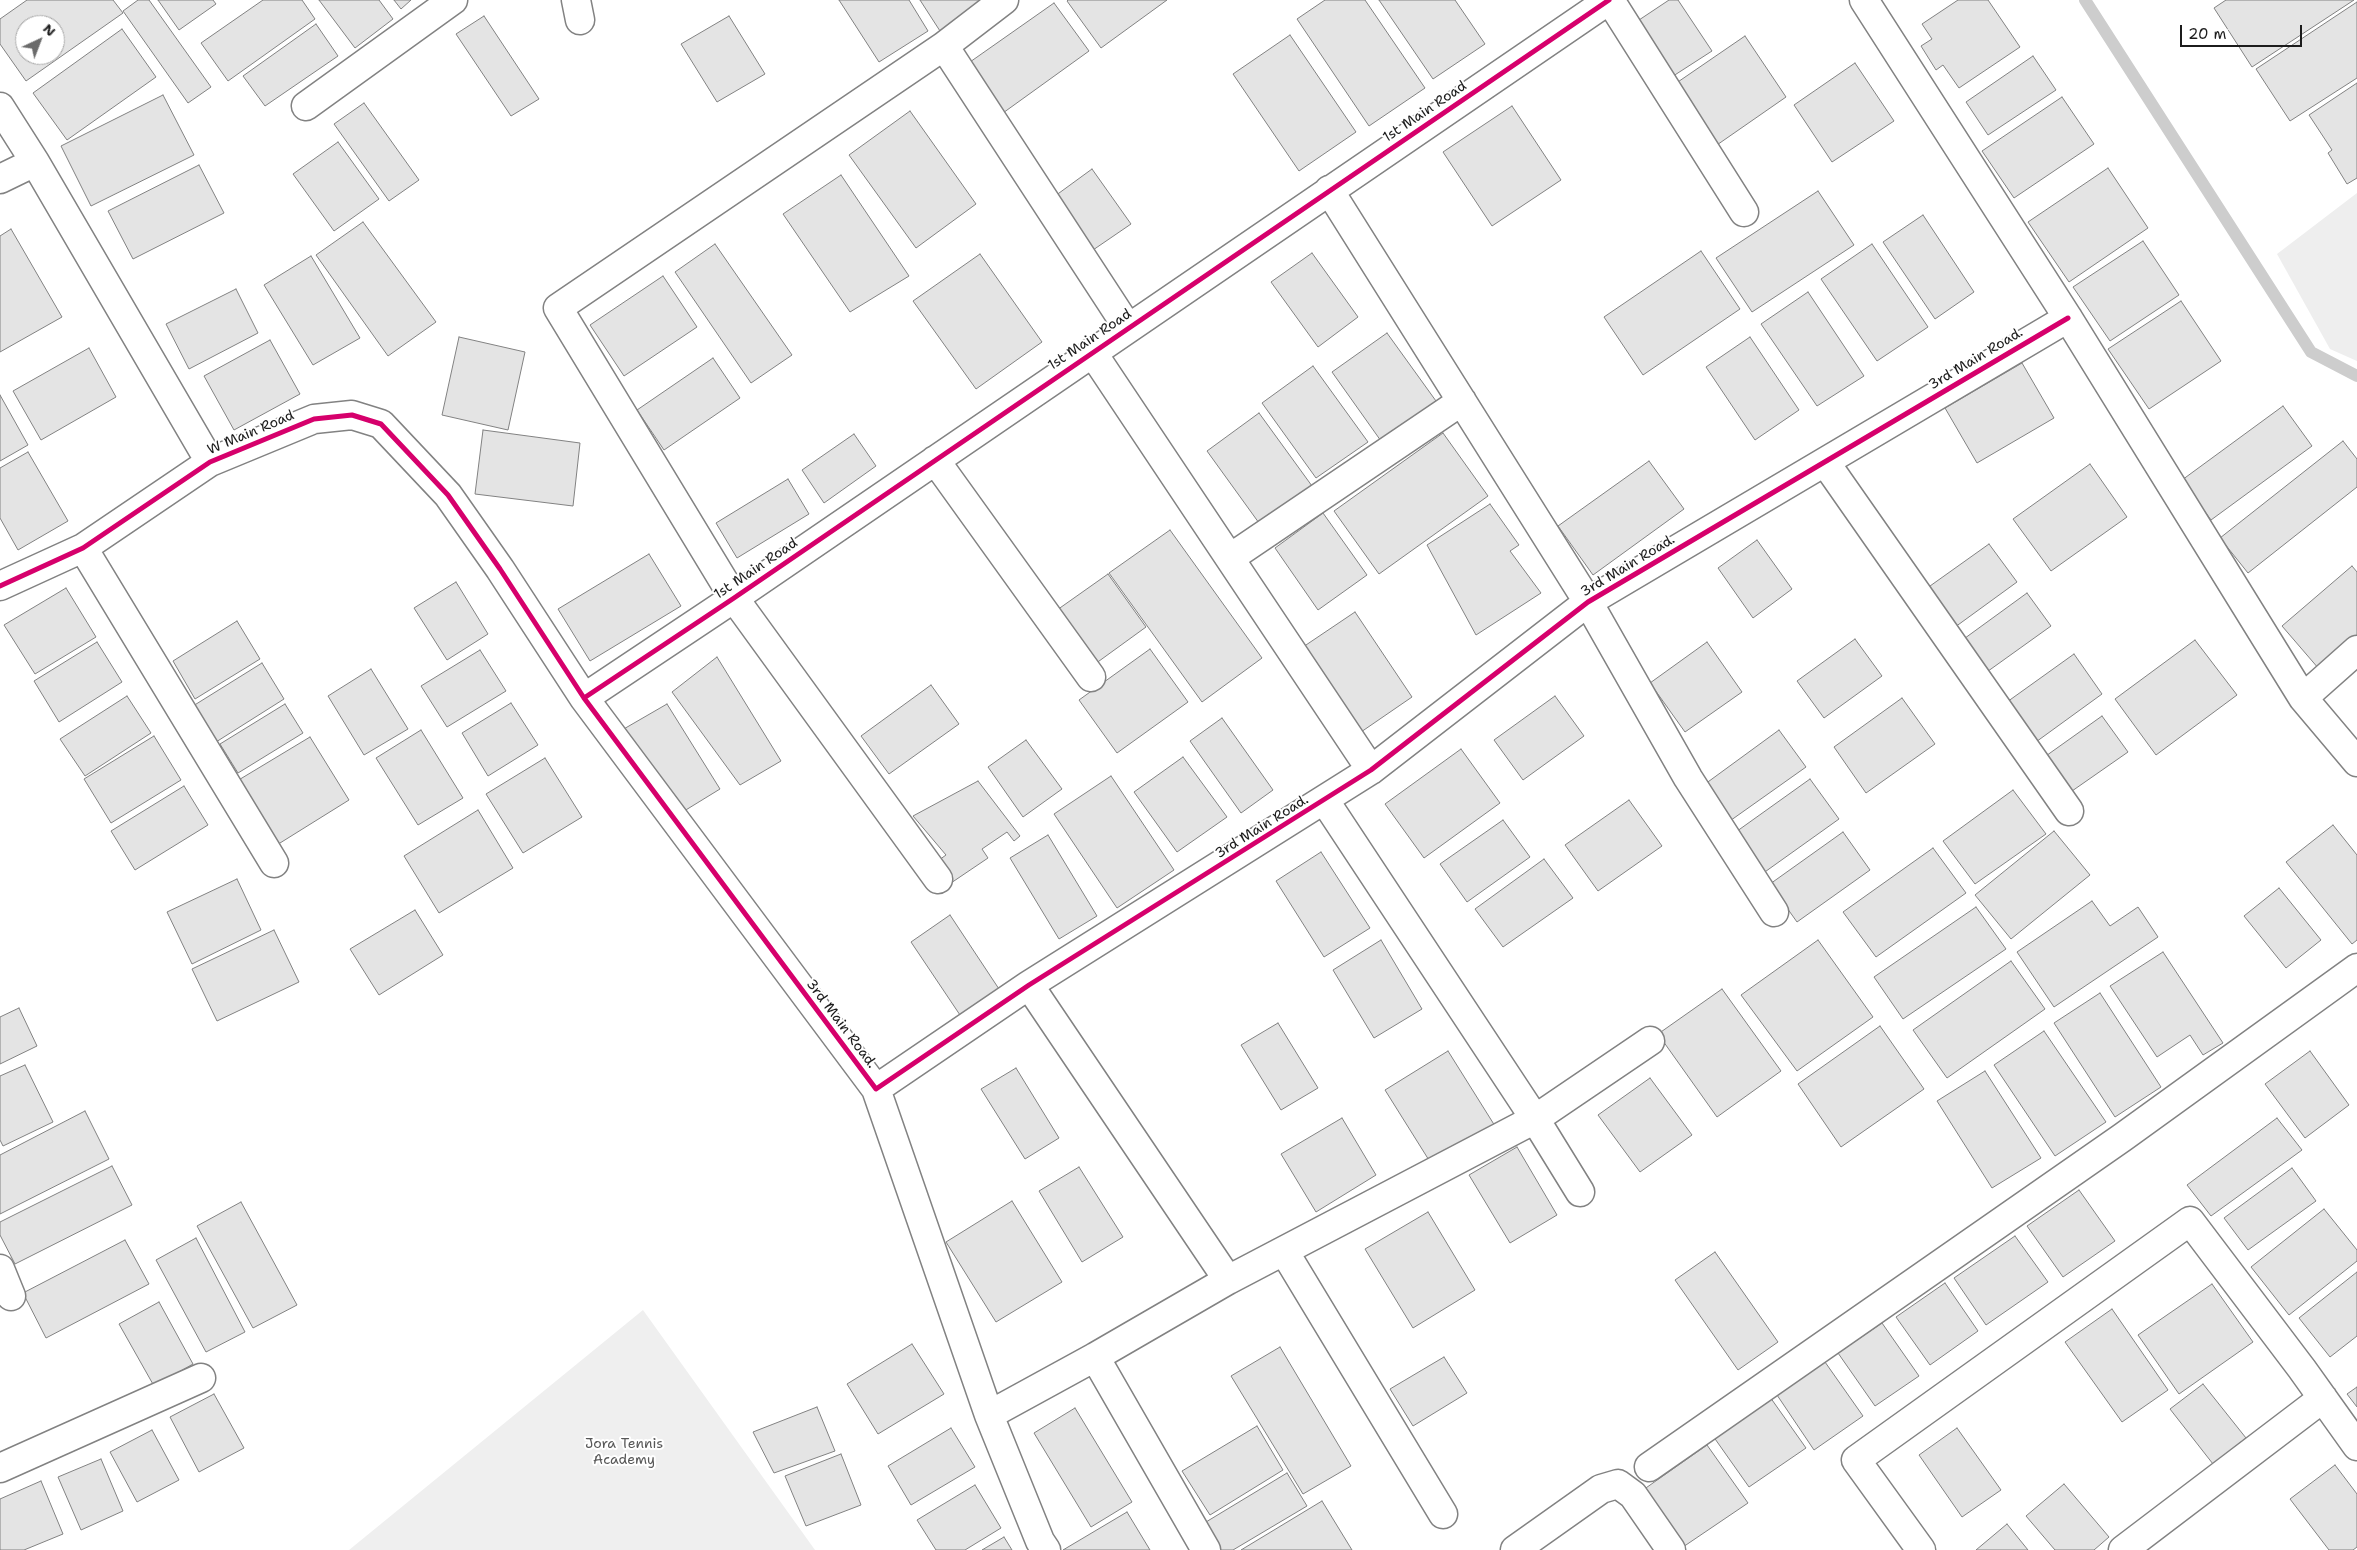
<!DOCTYPE html>
<style>
body{margin:0}
#map{position:relative;width:2357px;height:1550px;overflow:hidden;background:#fff;font-family:"Shantell Sans",sans-serif}
canvas{display:block}
.north{position:absolute;left:15px;top:15px;width:50px;height:50px;box-sizing:border-box;background:#fff;border:1px solid #a4a4a4;border-radius:50%;rotate:43deg;font-size:14px;font-weight:700;line-height:20px;text-align:center;color:#1c1c1c}
.north::after{content:'';display:block;margin:auto;width:18px;height:22px;background:#6b6b6b;clip-path:polygon(50% 0,100% 100%,50% 72%,0 100%)}
.scale{position:absolute;left:2180px;top:25px;width:122px;height:22px;box-sizing:border-box;border:2px solid #1c1c1c;border-top:0;padding-left:6px;font-size:15px;line-height:18px;white-space:nowrap;color:#1c1c1c;-webkit-text-stroke:4px #fff;paint-order:stroke}
</style>
<div id="map">
<canvas width="2357" height="1550"></canvas>
<div class="north">N</div>
<div class="scale">20 m</div>
</div>
<script>
const ctx = document.querySelector('canvas').getContext('2d');
ctx.lineJoin = 'round';
function fill(path, color) {
  ctx.fillStyle = color;
  ctx.fill(path, 'evenodd');
}
function shape(rows) {
  const path = new Path2D();
  for (const r of rows) {
    path.moveTo(r[0], r[1]);
    for (let i = 2; i < r.length; i += 2) path.lineTo(r[i], r[i + 1]);
  }
  return path;
}
function stroke(path, color, width, dash) {
  ctx.strokeStyle = color;
  ctx.lineWidth = width;
  ctx.lineCap = dash ? 'butt' : 'round';
  ctx.setLineDash(dash || []);
  ctx.stroke(path);
}
function write(font, color, halo, rows, align = 'center') {
  ctx.font = font + ' "Shantell Sans",sans-serif';
  ctx.lineWidth = 4;
  ctx.setLineDash([]);
  ctx.textBaseline = 'middle';
  ctx.strokeStyle = halo;
  ctx.fillStyle = color;
  for (const [text, x, y, turn = 0] of rows) {
    ctx.save();
    ctx.translate(x, y);
    ctx.rotate((+turn || 0) * Math.PI / 180);
    ctx.textAlign = isNaN(turn) ? turn : align;
    if (halo) ctx.strokeText(text, 0, 0);
    ctx.fillText(text, 0, 0);
    ctx.restore();
  }
}
const built = shape([
 [2357,193,2357,361,2330,349,2277,254]
]);
const green = shape([
 [643,1310,815,1550,349,1550]
]);
const stream = shape([
 [2085,0,2311,352,2357,376]
]);
const building = shape([
 [27,0,113,0,123,13,26,81,0,44,0,19,27,0],
 [25,25,55,25,55,55,25,55,25,25],
 [138,0,149,0,211,87,188,103,123,11,138,0],
 [158,0,213,0,216,4,179,30,158,0],
 [263,0,302,0,315,19,228,81,201,43,263,0],
 [319,0,379,0,393,19,355,48,319,0],
 [394,0,411,0,401,9,394,0],
 [839,0,909,0,928,31,879,62,839,0],
 [920,0,989,0,940,31,920,0],
 [1068,0,1167,0,1101,48,1067,1,1068,0],
 [1325,0,1365,0,1425,88,1369,126,1297,19,1325,0],
 [1379,0,1455,0,1485,44,1433,79,1379,0],
 [1669,0,1678,0,1712,51,1667,80,1630,26,1669,0],
 [1958,0,1988,0,2020,47,1959,88,1943,65,1936,70,1921,46,1932,39,1922,24,1958,0],
 [2226,0,2354,0,2252,67,2214,8,2226,0],
 [2357,2,2357,78,2290,121,2256,69,2357,2],
 [1054,3,1089,51,996,118,960,69,1054,3],
 [484,16,539,99,511,116,456,34,484,16],
 [729,16,765,74,717,102,681,44,729,16],
 [316,24,338,56,265,106,243,76,316,24],
 [122,29,156,77,67,140,33,93,122,29],
 [1290,35,1356,132,1299,171,1233,74,1290,35],
 [1745,36,1786,97,1714,147,1672,86,1745,36],
 [2033,56,2056,90,1988,135,1966,102,2033,56],
 [1855,63,1894,121,1832,162,1794,105,1855,63],
 [2357,83,2357,178,2347,184,2328,153,2332,150,2309,115,2357,83],
 [163,95,194,155,91,206,61,146,163,95],
 [2062,97,2094,144,2014,198,1982,151,2062,97],
 [364,103,419,180,389,201,334,124,364,103],
 [1512,106,1561,180,1492,226,1443,152,1512,106],
 [910,111,976,204,916,248,849,155,910,111],
 [338,142,379,199,334,231,293,174,338,142],
 [199,165,224,213,133,259,108,211,199,165],
 [2108,168,2148,228,2069,282,2028,222,2108,168],
 [1092,169,1131,224,1093,250,1055,196,1092,169],
 [841,175,909,276,850,312,783,214,841,175],
 [1818,191,1854,245,1752,312,1716,258,1818,191],
 [1923,215,1974,292,1935,319,1883,242,1923,215],
 [363,222,436,322,388,356,316,255,363,222],
 [11,229,62,317,0,352,0,236,11,229],
 [2143,241,2179,295,2110,341,2073,287,2143,241],
 [715,244,792,355,751,383,675,272,715,244],
 [1872,244,1928,327,1877,361,1821,279,1872,244],
 [1701,251,1740,309,1643,375,1604,317,1701,251],
 [1312,253,1358,317,1318,347,1271,282,1312,253],
 [980,254,1042,342,976,389,913,301,980,254],
 [311,256,360,338,313,365,264,285,311,256],
 [663,276,697,327,624,376,590,325,663,276],
 [236,289,258,333,189,369,166,324,236,289],
 [1808,292,1864,376,1817,406,1761,324,1808,292],
 [2181,301,2221,361,2149,409,2108,349,2181,301],
 [1387,333,1436,401,1381,441,1332,372,1387,333],
 [459,337,525,352,508,430,442,415,459,337],
 [1750,337,1799,410,1755,440,1706,367,1750,337],
 [270,340,300,394,234,430,204,376,270,340],
 [89,348,116,397,41,440,13,391,89,348],
 [713,358,740,398,664,450,637,410,713,358],
 [2022,363,2054,418,1977,463,1945,408,2022,363],
 [1313,366,1368,442,1316,478,1262,403,1313,366],
 [0,395,28,445,0,461,0,395],
 [2283,406,2312,446,2211,520,2182,480,2283,406],
 [1259,413,1312,486,1259,523,1207,451,1259,413],
 [483,430,580,443,573,506,475,494,483,430],
 [1443,433,1488,496,1379,574,1334,511,1443,433],
 [854,434,876,466,824,503,802,470,854,434],
 [2343,441,2357,459,2357,487,2248,573,2220,538,2343,441],
 [28,452,68,521,18,550,0,518,0,468,28,452],
 [1649,461,1684,509,1593,575,1558,526,1649,461],
 [2090,464,2127,517,2051,571,2013,519,2090,464],
 [788,479,809,514,737,558,716,523,788,479],
 [1490,504,1519,545,1510,551,1541,593,1476,635,1427,545,1490,504],
 [1323,513,1367,575,1318,610,1275,548,1323,513],
 [1170,530,1262,658,1202,702,1109,573,1170,530],
 [1757,540,1792,589,1753,618,1718,568,1757,540],
 [1989,544,2017,582,1951,630,1923,591,1989,544],
 [649,554,681,606,590,661,558,609,649,554],
 [2352,566,2357,572,2357,636,2319,669,2282,626,2352,566],
 [1108,574,1146,627,1095,664,1057,610,1108,574],
 [456,582,488,634,447,660,414,608,456,582],
 [66,588,96,637,35,674,4,625,66,588],
 [2027,593,2051,626,1984,674,1961,641,2027,593],
 [1355,612,1412,697,1361,732,1303,647,1355,612],
 [237,621,260,659,195,699,173,661,237,621],
 [1855,639,1882,676,1824,718,1797,681,1855,639],
 [2195,640,2237,695,2156,755,2115,699,2195,640],
 [97,642,122,682,59,722,34,681,97,642],
 [1707,642,1742,692,1685,732,1650,683,1707,642],
 [1150,649,1188,702,1117,753,1079,700,1150,649],
 [480,650,506,691,447,727,421,686,480,650],
 [2074,654,2102,694,2029,747,2000,707,2074,654],
 [717,657,781,761,740,785,672,692,717,657],
 [262,663,284,699,216,742,193,706,262,663],
 [371,669,408,729,364,755,328,696,371,669],
 [931,685,959,724,889,774,861,736,931,685],
 [127,696,151,733,85,776,60,739,127,696],
 [1555,696,1584,736,1523,780,1494,740,1555,696],
 [1902,698,1935,744,1866,793,1834,747,1902,698],
 [511,703,538,745,488,776,462,733,511,703],
 [285,704,303,733,238,773,220,744,285,704],
 [667,704,720,789,676,816,622,730,667,704],
 [2102,716,2128,752,2062,798,2036,763,2102,716],
 [1222,718,1273,790,1241,813,1190,741,1222,718],
 [421,730,463,798,418,825,376,758,421,730],
 [1779,730,1806,767,1727,823,1701,787,1779,730],
 [154,736,181,780,111,823,84,779,154,736],
 [310,737,349,800,272,848,232,784,310,737],
 [1026,740,1062,789,1023,817,988,767,1026,740],
 [1461,749,1500,803,1424,858,1385,804,1461,749],
 [1183,757,1227,817,1177,852,1134,792,1183,757],
 [545,758,582,817,523,853,486,794,545,758],
 [1111,776,1174,870,1117,908,1054,814,1111,776],
 [1810,779,1839,819,1762,874,1733,834,1810,779],
 [978,781,1020,836,1014,841,1007,832,982,849,988,858,951,883,935,863,946,855,913,816,978,781],
 [184,786,208,825,135,870,111,831,184,786],
 [2013,790,2046,834,1975,884,1943,841,2013,790],
 [1629,800,1662,846,1598,891,1565,845,1629,800],
 [478,810,513,868,439,913,404,856,478,810],
 [1503,820,1530,857,1467,902,1440,864,1503,820],
 [2333,825,2357,855,2357,940,2352,944,2286,862,2333,825],
 [2054,831,2090,875,2011,939,1975,895,2054,831],
 [1843,832,1870,870,1797,922,1770,884,1843,832],
 [1048,835,1097,916,1059,939,1010,858,1048,835],
 [1933,848,1966,893,1876,957,1843,912,1933,848],
 [1321,852,1370,928,1324,957,1276,881,1321,852],
 [1544,859,1573,898,1503,947,1475,909,1544,859],
 [237,879,261,930,192,964,167,912,237,879],
 [2279,888,2321,940,2286,968,2244,916,2279,888],
 [2092,901,2110,926,2138,907,2158,937,2054,1007,2017,952,2092,901],
 [1976,907,2006,949,1903,1019,1874,977,1976,907],
 [415,910,443,955,379,995,350,949,415,910],
 [950,915,999,989,960,1015,911,942,950,915],
 [274,930,299,982,217,1021,192,969,274,930],
 [1381,940,1422,1009,1374,1038,1333,970,1381,940],
 [1818,940,1873,1017,1797,1071,1741,995,1818,940],
 [2163,952,2223,1043,2203,1055,2190,1035,2157,1057,2110,986,2163,952],
 [2011,961,2045,1009,1947,1078,1913,1030,2011,961],
 [1722,989,1781,1071,1717,1117,1658,1034,1722,989],
 [2100,993,2161,1087,2115,1117,2054,1023,2100,993],
 [19,1008,37,1046,0,1064,0,1017,19,1008],
 [1278,1023,1318,1088,1281,1110,1241,1045,1278,1023],
 [1880,1026,1924,1089,1841,1147,1798,1084,1880,1026],
 [2044,1031,2106,1122,2055,1156,1994,1065,2044,1031],
 [1448,1051,1495,1126,1432,1165,1385,1090,1448,1051],
 [2310,1051,2349,1105,2305,1138,2265,1084,2310,1051],
 [25,1065,53,1122,3,1146,0,1140,0,1076,25,1065],
 [1016,1068,1059,1138,1025,1159,981,1089,1016,1068],
 [1985,1071,2041,1158,1992,1188,1937,1101,1985,1071],
 [1650,1078,1692,1135,1640,1172,1598,1115,1650,1078],
 [85,1111,109,1159,0,1214,0,1155,85,1111],
 [1342,1118,1376,1175,1316,1212,1281,1154,1342,1118],
 [2277,1118,2302,1150,2211,1216,2187,1185,2277,1118],
 [1517,1147,1557,1215,1510,1243,1469,1175,1517,1147],
 [112,1166,132,1205,15,1264,0,1235,0,1222,112,1166],
 [1079,1167,1123,1237,1082,1262,1039,1191,1079,1167],
 [2292,1168,2316,1201,2248,1250,2224,1218,2292,1168],
 [2079,1190,2115,1241,2063,1277,2027,1226,2079,1190],
 [1012,1201,1062,1282,996,1322,946,1242,1012,1201],
 [241,1202,297,1305,253,1328,197,1226,241,1202],
 [2324,1209,2357,1250,2357,1261,2289,1315,2251,1267,2324,1209],
 [1428,1212,1475,1290,1413,1328,1365,1249,1428,1212],
 [2015,1236,2048,1282,1986,1325,1954,1278,2015,1236],
 [196,1238,245,1332,206,1352,156,1260,196,1238],
 [125,1240,149,1284,46,1338,23,1293,125,1240],
 [1715,1252,1778,1342,1738,1370,1675,1280,1715,1252],
 [2357,1272,2357,1336,2330,1357,2299,1318,2357,1272],
 [1945,1283,1978,1331,1930,1365,1896,1317,1945,1283],
 [2212,1284,2253,1342,2179,1394,2138,1335,2212,1284],
 [159,1302,193,1364,154,1386,119,1324,159,1302],
 [2112,1309,2168,1390,2122,1422,2065,1342,2112,1309],
 [1882,1323,1919,1376,1875,1406,1838,1353,1882,1323],
 [912,1344,944,1394,878,1434,847,1384,912,1344],
 [1280,1347,1351,1466,1303,1494,1231,1376,1280,1347],
 [1444,1357,1467,1393,1413,1426,1390,1389,1444,1357],
 [1825,1362,1863,1416,1814,1450,1777,1395,1825,1362],
 [2203,1384,2246,1438,2213,1464,2170,1409,2203,1384],
 [2357,1387,2357,1407,2347,1394,2357,1387],
 [214,1394,244,1448,199,1472,170,1417,214,1394],
 [1770,1397,1806,1448,1749,1487,1713,1436,1770,1397],
 [817,1407,835,1451,774,1473,753,1432,817,1407],
 [1075,1408,1132,1502,1091,1527,1034,1433,1075,1408],
 [1257,1426,1283,1470,1210,1515,1182,1471,1257,1426],
 [951,1428,975,1467,911,1505,888,1466,951,1428],
 [1957,1428,2001,1490,1962,1517,1919,1455,1957,1428],
 [152,1430,179,1480,137,1502,110,1452,152,1430],
 [1707,1445,1748,1503,1683,1547,1643,1490,1707,1445],
 [841,1454,861,1505,806,1526,785,1476,841,1454],
 [101,1459,123,1511,81,1530,58,1477,101,1459],
 [2335,1465,2357,1494,2357,1547,2353,1550,2329,1550,2290,1499,2335,1465],
 [1287,1473,1307,1506,1233,1550,1216,1550,1201,1525,1287,1473],
 [41,1481,63,1534,24,1550,0,1550,0,1499,41,1481],
 [2064,1484,2109,1537,2094,1550,2055,1550,2026,1516,2064,1484],
 [975,1485,1001,1528,965,1550,936,1550,917,1520,975,1485],
 [1322,1501,1352,1550,1241,1550,1322,1501],
 [1127,1512,1150,1550,1063,1550,1127,1512],
 [2007,1524,2028,1550,1976,1550,2007,1524],
 [1004,1537,1012,1550,982,1550,1004,1537]
]);
const minor = shape([
 [576,0,580,20],
 [1004,0,944,46,1128,328],
 [1610,0,1744,212],
 [1864,0,2068,318,2303,698,2357,762],
 [306,106,453,0],
 [0,107,35,162,210,462],
 [0,179,35,162],
 [1329,190,1588,602,1688,778,1774,912],
 [1092,352,1371,770],
 [935,460,1091,677],
 [1825,462,2069,811],
 [83,548,274,863],
 [1230,558,1462,401],
 [0,586,83,548,210,462,314,419,352,415,381,424,448,495,500,569,584,698,876,1089,1029,985,1371,770,1588,602,2068,318],
 [584,698,734,598,1609,0],
 [2303,698,2357,650],
 [1325,801,1535,1119,1580,1192],
 [938,879,734,598,558,308,944,46],
 [1029,985,1228,1280],
 [876,1089,989,1415,1040,1541,1046,1550],
 [1284,1251,1443,1514],
 [0,1269,11,1296],
 [1095,1357,1206,1550],
 [989,1415,1095,1357,1228,1280,1535,1119,1650,1041],
 [1649,1467,2123,1137,2357,968],
 [0,1468,201,1378],
 [1515,1550,1601,1489,1618,1484,1633,1495,1671,1550],
 [1921,1550,1856,1460,2190,1221,2302,1369,2357,1446],
 [2123,1550,2323,1398]
]);
const cycleway = shape([
 [0,586,83,548,210,462,314,419,352,415,381,424,448,495,500,569,584,698,876,1089,1029,985,1371,770,1588,602,2068,318],
 [584,698,734,598,1609,0]
]);
const streetNames = [
 ["1st Main Road",1425,112,-34],
 ["1st Main Road",1090,340,-34],
 ["3rd Main Road.",1976,359,-31],
 ["W Main Road",251,433,-23],
 ["3rd Main Road.",1628,566,-31],
 ["1st Main Road",756,569,-34],
 ["3rd Main Road.",1262,827,-32],
 ["3rd Main Road.",841,1024,53]
];
const parkNames = [
 ["Jora Tennis",624,1444],
 ["Academy",624,1460]
];
fill(built, '#eee');
fill(green, '#efefef');
stroke(stream, '#cdcdcd', 12);
fill(building, '#e4e4e4');
stroke(building, '#828282', 1);
stroke(minor, '#828282', 31);
stroke(minor, '#fff', 28);
stroke(cycleway, '#d6006c', 5);
write('14px', '#1c1c1c', '#fff', streetNames);
write('14px', '#575757', '#fff', parkNames);
</script>
